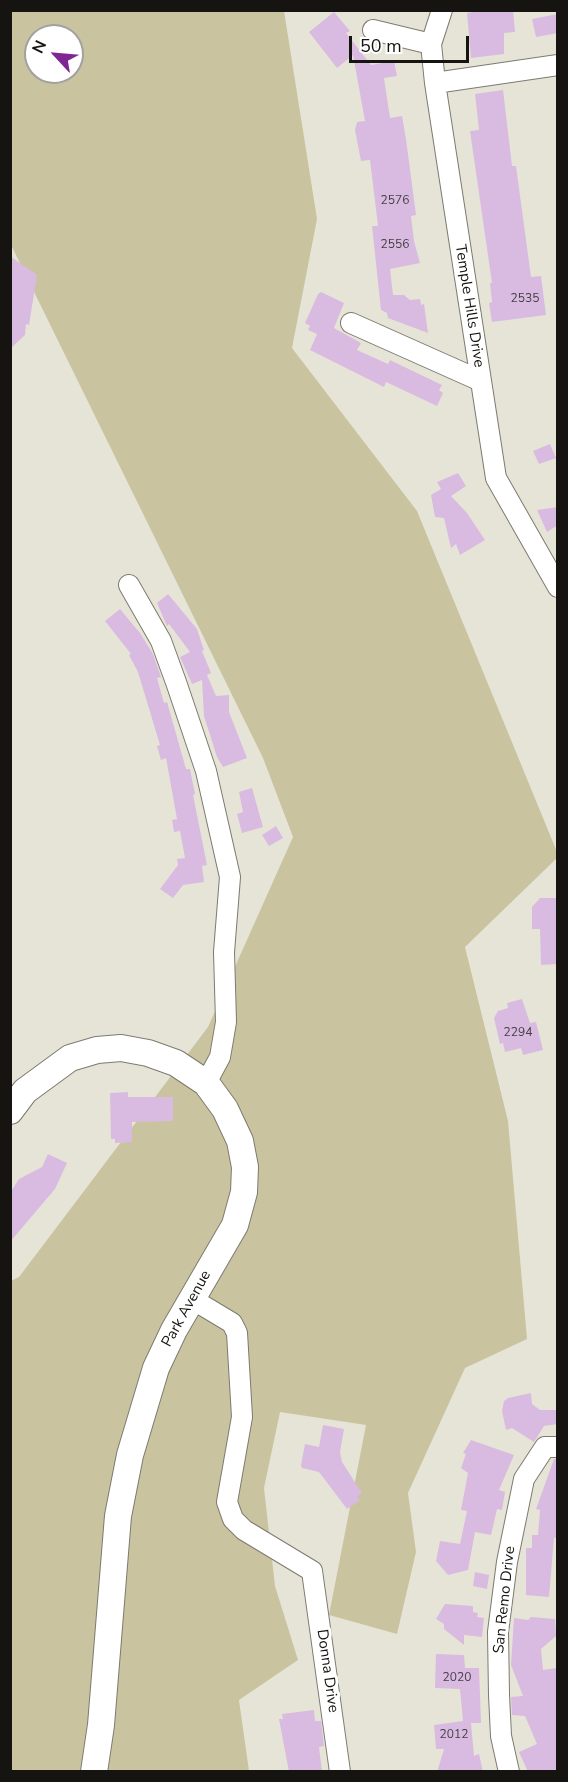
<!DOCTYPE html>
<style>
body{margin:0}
#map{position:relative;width:568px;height:1782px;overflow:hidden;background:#e6e4d7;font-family:"Nunito Sans",sans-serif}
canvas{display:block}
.frame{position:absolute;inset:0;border:12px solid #151410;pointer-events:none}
.north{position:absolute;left:24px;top:24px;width:60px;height:60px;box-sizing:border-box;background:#fff;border:2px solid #a1a19f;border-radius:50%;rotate:296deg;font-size:16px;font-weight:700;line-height:24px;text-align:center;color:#151410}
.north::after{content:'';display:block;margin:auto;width:21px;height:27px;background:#7e2693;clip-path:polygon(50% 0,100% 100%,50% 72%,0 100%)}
.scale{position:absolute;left:349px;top:36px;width:120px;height:27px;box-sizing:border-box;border:3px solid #151410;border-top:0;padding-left:8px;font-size:18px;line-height:21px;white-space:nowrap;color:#151410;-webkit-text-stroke:4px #fff;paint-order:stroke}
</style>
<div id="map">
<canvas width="568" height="1782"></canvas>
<div class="frame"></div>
<div class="north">N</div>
<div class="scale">50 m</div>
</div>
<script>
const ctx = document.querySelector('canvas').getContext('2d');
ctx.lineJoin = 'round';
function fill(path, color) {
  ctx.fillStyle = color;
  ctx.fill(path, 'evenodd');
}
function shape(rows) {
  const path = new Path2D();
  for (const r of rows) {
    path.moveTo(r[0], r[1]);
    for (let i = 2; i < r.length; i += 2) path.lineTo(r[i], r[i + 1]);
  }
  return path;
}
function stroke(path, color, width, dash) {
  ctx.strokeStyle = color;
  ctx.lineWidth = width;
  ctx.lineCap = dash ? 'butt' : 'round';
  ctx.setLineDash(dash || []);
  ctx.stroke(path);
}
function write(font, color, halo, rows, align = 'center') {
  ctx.font = font + ' "Nunito Sans",sans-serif';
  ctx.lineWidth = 6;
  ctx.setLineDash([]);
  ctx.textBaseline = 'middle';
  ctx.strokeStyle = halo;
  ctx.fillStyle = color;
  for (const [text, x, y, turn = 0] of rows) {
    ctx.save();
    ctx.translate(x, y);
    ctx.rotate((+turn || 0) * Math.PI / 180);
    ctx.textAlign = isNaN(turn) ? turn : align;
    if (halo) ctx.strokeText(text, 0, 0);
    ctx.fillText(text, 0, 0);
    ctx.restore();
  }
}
const green = shape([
 [11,11,284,11,317,219,292,348,417,511,557,852,557,858,465,947,508,1121,527,1339,465,1368,408,1493,416,1552,397,1634,329,1615,366,1425,280,1412,264,1488,275,1586,298,1660,239,1700,249,1771,11,1771,11,1281,19,1277,208,1027,293,837,263,758,11,245],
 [36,36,72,36,72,72,36,72]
]);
const building = shape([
 [485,10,513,10,515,32,504,33,504,54,471,58,467,13],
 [334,12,350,31,346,33,371,65,394,61,397,76,384,78,390,118,402,116,406,139,416,215,411,216,414,241,420,263,390,269,393,295,404,295,410,300,420,299,421,305,424,304,428,333,388,318,387,313,381,310,372,226,378,226,370,160,361,161,355,130,357,122,365,121,353,55,337,68,309,32],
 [558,14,558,33,536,37,532,19],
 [503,90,512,166,516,166,531,277,541,276,546,315,492,322,489,303,492,302,490,283,492,283,470,131,479,130,475,94],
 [10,256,37,275,29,325,26,324,25,335,10,349],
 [321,292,344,303,334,328,361,343,357,350,388,364,390,360,442,385,439,390,443,393,437,406,386,382,384,387,310,350,317,334,308,330,310,326,305,323,318,294],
 [550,444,556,458,539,464,533,451],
 [458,473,466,486,451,496,467,513,485,540,460,555,456,544,451,548,444,518,435,517,431,495,441,489,437,482],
 [558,507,558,525,547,532,537,510],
 [168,594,197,629,204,650,202,651,211,673,207,675,216,696,229,695,229,712,247,758,223,767,217,757,204,716,202,680,192,684,180,657,190,652,169,624,167,626,157,603],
 [120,609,140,633,153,654,161,677,157,678,164,703,167,702,186,769,190,769,195,794,193,795,207,865,202,866,204,882,183,885,173,898,160,889,178,865,177,859,185,858,180,831,174,832,172,820,177,819,166,758,161,760,157,746,160,745,138,672,129,655,131,654,105,621],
 [252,788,263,827,242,833,237,814,243,812,239,792],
 [276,826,283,838,269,846,262,835],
 [540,898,558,898,558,964,541,965,540,929,532,929,532,907],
 [522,999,530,1023,536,1022,543,1050,523,1055,521,1048,505,1052,503,1043,500,1044,494,1018,498,1011,508,1008,507,1003],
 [128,1092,128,1097,173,1097,173,1121,132,1122,132,1142,115,1143,115,1139,111,1139,110,1093],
 [48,1154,67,1163,55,1189,10,1242,10,1193,19,1179,42,1167],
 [531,1393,532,1404,540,1410,558,1410,558,1424,544,1426,534,1442,512,1428,506,1430,502,1411,504,1401,508,1398],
 [323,1425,344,1429,340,1452,342,1462,362,1493,357,1496,360,1500,347,1509,319,1472,302,1468,301,1465,305,1444,319,1447],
 [471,1440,514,1455,499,1490,505,1492,502,1510,497,1509,491,1535,475,1532,468,1570,448,1575,436,1561,440,1541,460,1544,467,1511,461,1510,468,1473,461,1468,466,1454,463,1453],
 [554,1459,558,1459,558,1538,554,1538,549,1597,526,1595,526,1548,532,1548,532,1535,538,1535,540,1510,536,1509],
 [475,1572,489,1575,487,1589,473,1586],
 [445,1604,473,1606,473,1612,478,1613,477,1617,484,1618,482,1637,464,1635,464,1645,444,1629,444,1624,436,1619],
 [531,1617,555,1619,556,1636,541,1649,543,1670,556,1668,558,1679,558,1772,528,1772,519,1752,537,1744,525,1716,512,1715,511,1697,523,1696,511,1665,514,1618,528,1620],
 [436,1654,464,1655,465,1668,479,1668,481,1723,471,1723,474,1756,479,1754,483,1772,437,1772,444,1749,436,1749,434,1725,463,1721,460,1689,435,1688],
 [314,1710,315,1721,321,1721,324,1746,319,1747,322,1772,289,1772,279,1719,283,1719,282,1714]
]);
const minor = shape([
 [442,10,431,44,435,83,496,478,558,587],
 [373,30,431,44],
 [435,83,558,65],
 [351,323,481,381],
 [129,585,161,641,177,685,206,771,230,877,224,952,226,1022,220,1057,206,1083],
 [192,1299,232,1323,237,1333,242,1417,227,1502,233,1519,244,1530,312,1571,340,1772],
 [509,1772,501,1736,499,1695,498,1632,507,1562,524,1479,545,1447,558,1447]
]);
const major = shape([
 [10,1111,25,1091,70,1058,97,1050,121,1048,148,1053,176,1063,206,1083,225,1109,240,1141,245,1167,244,1192,235,1225,174,1330,156,1368,130,1455,118,1516,101,1725,94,1772]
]);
const numberNames = [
 ["2576",395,201],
 ["2556",395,245],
 ["2535",525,299],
 ["2294",518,1033],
 ["2020",457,1678],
 ["2012",454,1735]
];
const streetNames = [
 ["Temple Hills Drive",469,306,81],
 ["Park Avenue",187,1309,-61],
 ["San Remo Drive",505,1600,-84],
 ["Donna Drive",327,1671,82]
];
fill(green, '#c9c49f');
fill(building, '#d9bbe1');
stroke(minor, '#7d7b70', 22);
stroke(major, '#7d7b70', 28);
stroke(minor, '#fff', 20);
stroke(major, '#fff', 26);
write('12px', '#463e44', null, numberNames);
write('15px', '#151410', '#fff', streetNames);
</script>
